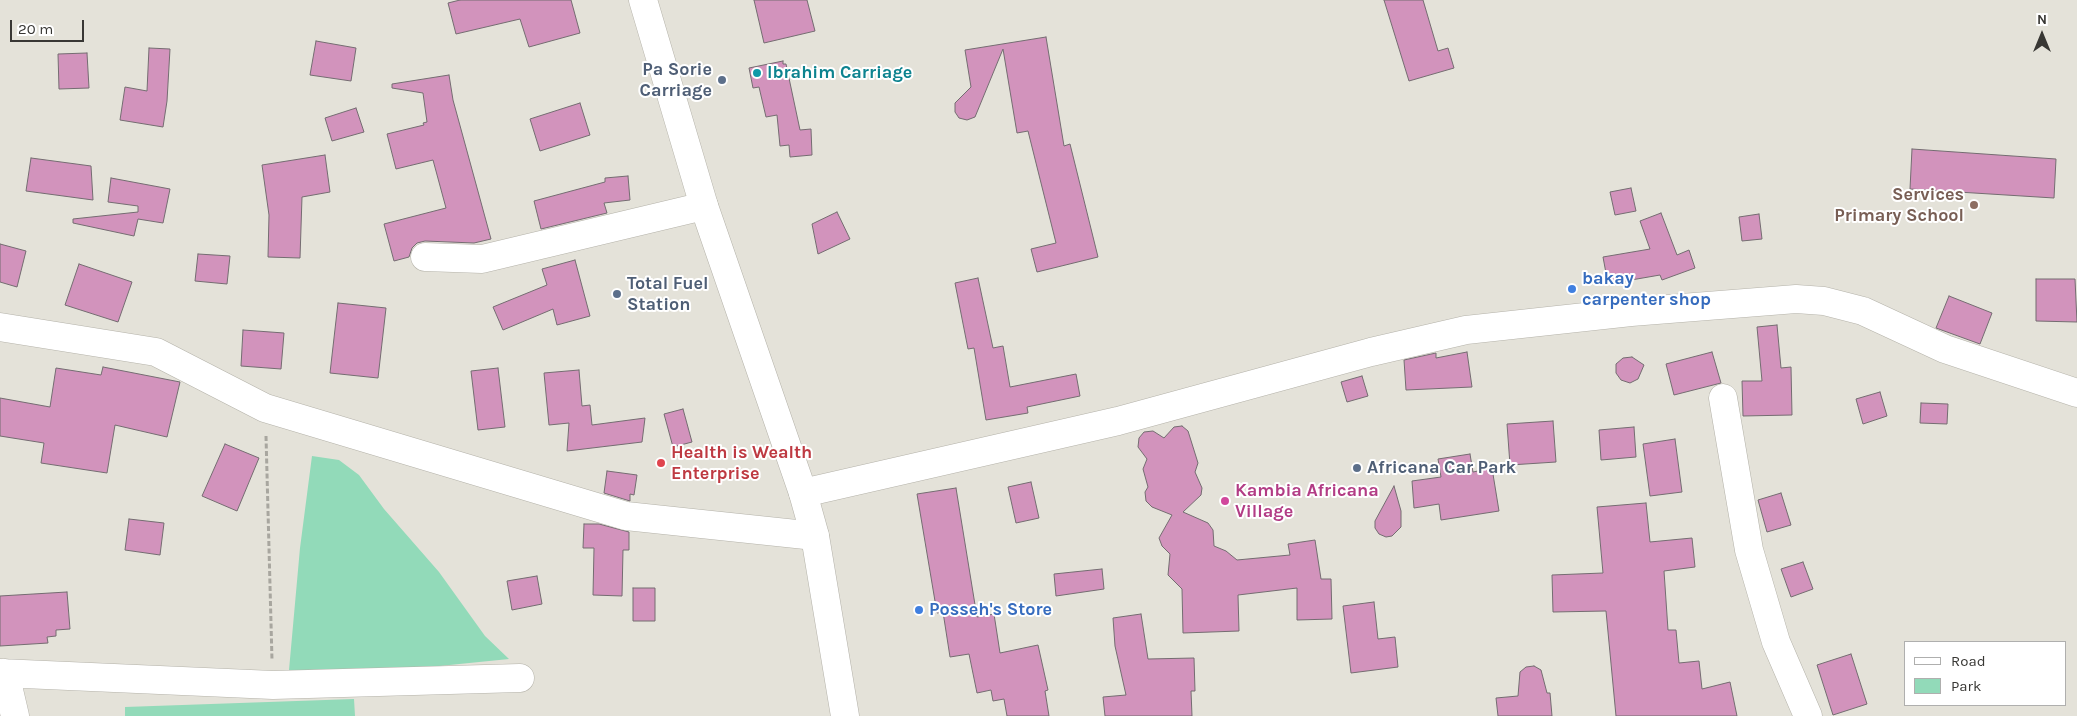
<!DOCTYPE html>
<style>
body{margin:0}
#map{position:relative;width:2077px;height:716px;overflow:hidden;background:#e4e2d9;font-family:Karla,sans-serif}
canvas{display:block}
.legend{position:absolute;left:1904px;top:641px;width:162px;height:65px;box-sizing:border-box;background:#fff;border:1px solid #afafae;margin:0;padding:6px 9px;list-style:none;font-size:15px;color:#383734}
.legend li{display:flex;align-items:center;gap:10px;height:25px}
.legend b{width:25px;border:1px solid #afafae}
.north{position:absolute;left:2017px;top:10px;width:50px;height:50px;-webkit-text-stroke:4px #fff;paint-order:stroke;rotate:0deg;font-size:14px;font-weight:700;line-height:20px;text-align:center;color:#383734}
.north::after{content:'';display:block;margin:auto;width:18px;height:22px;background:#383734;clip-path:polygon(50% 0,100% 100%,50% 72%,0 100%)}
.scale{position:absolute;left:10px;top:20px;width:74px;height:22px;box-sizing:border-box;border:2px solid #383734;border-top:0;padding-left:6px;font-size:15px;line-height:18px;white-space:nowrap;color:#383734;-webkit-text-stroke:4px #fff;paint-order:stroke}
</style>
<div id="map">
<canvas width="2077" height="716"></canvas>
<ul class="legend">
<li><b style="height:6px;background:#fff"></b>Road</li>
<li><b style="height:14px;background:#92dab9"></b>Park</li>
</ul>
<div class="north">N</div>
<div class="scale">20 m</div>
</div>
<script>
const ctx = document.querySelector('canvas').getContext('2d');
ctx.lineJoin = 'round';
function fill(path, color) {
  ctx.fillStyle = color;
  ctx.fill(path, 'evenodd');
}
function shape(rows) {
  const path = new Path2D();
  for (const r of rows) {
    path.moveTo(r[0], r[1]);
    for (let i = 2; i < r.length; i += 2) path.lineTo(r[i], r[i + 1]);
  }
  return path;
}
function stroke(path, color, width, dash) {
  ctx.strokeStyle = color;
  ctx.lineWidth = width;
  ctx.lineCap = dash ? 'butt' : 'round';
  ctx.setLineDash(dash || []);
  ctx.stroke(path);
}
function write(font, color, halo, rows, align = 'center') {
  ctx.font = font + ' Karla,sans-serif';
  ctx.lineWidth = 4;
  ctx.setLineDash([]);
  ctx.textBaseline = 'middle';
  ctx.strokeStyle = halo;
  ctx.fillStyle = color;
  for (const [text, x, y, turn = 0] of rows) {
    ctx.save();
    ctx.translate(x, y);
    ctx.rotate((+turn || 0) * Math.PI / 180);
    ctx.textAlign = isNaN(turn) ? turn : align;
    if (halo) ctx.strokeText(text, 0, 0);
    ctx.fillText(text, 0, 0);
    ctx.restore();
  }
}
const green = shape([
 [312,456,339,460,359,475,384,509,439,572,485,636,509,659,370,673,289,670,300,548],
 [354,699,355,716,125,716,125,707]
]);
const building = shape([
 [460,0,571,0,580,33,529,47,520,19,456,34,448,3,460,0],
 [754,0,807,0,815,31,764,43,754,0],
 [1384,0,1423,0,1438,51,1448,48,1454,68,1409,81,1384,0],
 [1046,37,1064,146,1070,144,1098,257,1037,272,1031,249,1056,243,1028,131,1017,133,1003,49,975,117,967,120,959,118,955,112,955,103,971,87,965,50,1046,37],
 [316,41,356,48,351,81,310,75,316,41],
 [149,48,170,49,167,101,163,127,120,120,125,87,147,91,149,48],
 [87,53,89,88,59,89,58,54,87,53],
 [783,61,783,64,786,64,800,130,811,129,812,155,790,157,789,145,780,146,777,115,766,117,759,87,753,88,749,68,783,61],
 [449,75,453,100,491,239,474,243,425,241,417,243,412,248,409,257,394,261,384,224,446,208,433,160,396,169,387,134,424,125,423,123,427,122,423,93,392,88,392,84,449,75],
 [580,103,590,135,540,151,530,119,580,103],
 [356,108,364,132,332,141,325,118,356,108],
 [1912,149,2056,159,2054,198,1910,189,1912,149],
 [325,155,330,192,302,197,300,258,268,257,269,215,262,165,325,155],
 [31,158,91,166,93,200,26,191,31,158],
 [628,176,630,200,604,203,607,213,541,229,534,201,605,182,605,178,628,176],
 [111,178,170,189,163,223,138,219,134,236,73,223,73,219,138,212,138,206,108,202,111,178],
 [1631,188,1636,211,1615,215,1610,192,1631,188],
 [837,212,850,239,818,254,812,224,837,212],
 [1661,213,1677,255,1689,250,1695,268,1662,280,1660,275,1608,284,1603,257,1650,249,1640,221,1661,213],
 [1759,214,1762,239,1742,241,1739,217,1759,214],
 [0,244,26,251,17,287,0,282,0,244],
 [198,254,230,256,227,284,195,281,198,254],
 [575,260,590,316,557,325,553,309,503,330,493,307,547,285,542,269,575,260],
 [79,264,132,282,118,322,65,305,79,264],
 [978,278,993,348,1003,346,1010,387,1076,374,1080,396,1027,407,1028,413,986,420,974,348,968,349,955,283,978,278],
 [2036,279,2075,279,2077,322,2036,321,2036,279],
 [1949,296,1992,313,1980,344,1936,328,1949,296],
 [338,303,386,308,378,378,330,373,338,303],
 [1777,325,1781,368,1791,367,1792,415,1743,416,1742,381,1762,381,1757,327,1777,325],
 [243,330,284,333,281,369,241,366,243,330],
 [1467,352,1472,387,1406,390,1404,360,1436,353,1436,358,1467,352],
 [1712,352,1721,383,1674,395,1666,364,1712,352],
 [1632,357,1644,365,1638,379,1630,383,1621,380,1616,373,1616,364,1623,358,1632,357],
 [103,367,180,382,167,437,115,425,107,473,41,463,44,443,0,436,0,398,50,407,56,368,101,375,103,367],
 [498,368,505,427,478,430,471,371,498,368],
 [579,370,582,406,590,405,592,425,645,418,642,442,567,451,569,423,549,425,544,373,579,370],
 [1362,376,1368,396,1347,402,1341,382,1362,376],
 [1880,392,1887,416,1863,424,1856,399,1880,392],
 [1921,403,1948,404,1947,424,1920,423,1921,403],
 [683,409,692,442,673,447,664,414,683,409],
 [1553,421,1556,462,1510,465,1507,424,1553,421],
 [1182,426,1188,431,1198,463,1195,472,1202,488,1201,495,1183,512,1208,523,1213,530,1214,546,1226,551,1237,560,1290,555,1288,544,1315,540,1321,579,1331,579,1332,619,1297,620,1297,588,1238,595,1239,631,1183,633,1182,589,1168,575,1170,554,1162,546,1159,538,1172,515,1152,507,1146,501,1145,492,1148,487,1143,469,1147,459,1138,447,1139,438,1144,432,1153,431,1164,438,1174,427,1182,426],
 [1634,427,1636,457,1601,460,1599,430,1634,427],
 [1675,439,1682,492,1650,496,1643,444,1675,439],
 [225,444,259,458,237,511,202,496,225,444],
 [1470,454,1473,472,1492,468,1499,511,1441,520,1439,504,1414,508,1412,481,1441,477,1438,459,1470,454],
 [607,471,637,475,634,495,630,494,630,501,604,493,607,471],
 [1031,482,1039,518,1016,523,1008,487,1031,482],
 [1394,486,1401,511,1401,527,1392,536,1386,537,1379,534,1375,528,1375,521,1394,486],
 [956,488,977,617,994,614,1000,653,1038,645,1048,690,1045,691,1049,716,1007,716,1004,699,993,701,991,690,977,693,969,654,950,657,943,612,937,613,917,494,956,488],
 [1781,493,1791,525,1767,532,1758,500,1781,493],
 [1646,503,1650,542,1692,538,1695,567,1664,571,1668,630,1676,630,1679,663,1699,661,1702,689,1730,682,1737,716,1616,716,1606,611,1553,612,1552,575,1603,573,1597,507,1646,503],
 [129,519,164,523,160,555,125,550,129,519],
 [584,524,599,524,629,532,629,550,623,550,622,596,593,595,594,548,583,548,584,524],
 [1803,562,1813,589,1791,597,1781,569,1803,562],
 [1102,569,1104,589,1056,596,1054,574,1102,569],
 [537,576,542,604,512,610,507,581,537,576],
 [633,588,655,588,655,621,633,621,633,588],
 [67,592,70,629,56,630,56,636,47,637,48,643,0,646,0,596,67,592],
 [1374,602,1378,639,1395,637,1398,667,1351,673,1343,606,1374,602],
 [1141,614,1148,659,1194,658,1195,691,1191,691,1192,716,1105,716,1103,697,1126,695,1115,646,1113,618,1141,614],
 [1851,654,1867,704,1833,715,1817,665,1851,654],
 [1534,666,1541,670,1547,693,1550,693,1552,716,1498,716,1496,698,1518,696,1520,672,1526,667,1534,666]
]);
const path = shape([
 [266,436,272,660]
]);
const street = shape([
 [425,257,482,259,704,206],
 [0,327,156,352,265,408,626,516,815,536],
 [1723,398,1749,550,1776,642,1808,716],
 [803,493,1118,421,1371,352,1466,330,1631,312,1796,299,1824,301,1863,311,1945,349,2077,393],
 [0,673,273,685,520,678],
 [5,673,15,716]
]);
const highway = shape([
 [643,0,704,206,803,493,815,536,845,716]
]);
const markers = [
 [757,73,5,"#0f9aa8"],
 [722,80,5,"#5c6f8a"],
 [1974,205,5,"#8d6e63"],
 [1572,289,5,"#3f7fe0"],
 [617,294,5,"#5c6f8a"],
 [661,463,5,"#e0444e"],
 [1357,468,5,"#5c6f8a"],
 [1225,501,5,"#d1479c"],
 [919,610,5,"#3f7fe0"]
];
const serviceNames = [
 ["Pa Sorie",712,70,"right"],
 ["Carriage",712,91,"right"],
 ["Total Fuel",627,284],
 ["Station",627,305],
 ["Africana Car Park",1367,468]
];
const cultureNames = [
 ["Ibrahim Carriage",767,73]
];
const educationNames = [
 ["Services",1964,195],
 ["Primary School",1964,216]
];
const shopNames = [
 ["bakay",1582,279],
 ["carpenter shop",1582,300],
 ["Posseh's Store",929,610]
];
const healthNames = [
 ["Health is Wealth",671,453],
 ["Enterprise",671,474]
];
const hotelNames = [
 ["Kambia Africana",1235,491],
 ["Village",1235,512]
];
fill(green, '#92dab9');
fill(building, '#d293bc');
stroke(building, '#746c71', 1);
stroke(street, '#b4b2a9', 29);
stroke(highway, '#b4b2a9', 29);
stroke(path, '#a8a69f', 3, [5, 2.5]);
stroke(street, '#fff', 28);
stroke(highway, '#fff', 28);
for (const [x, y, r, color] of markers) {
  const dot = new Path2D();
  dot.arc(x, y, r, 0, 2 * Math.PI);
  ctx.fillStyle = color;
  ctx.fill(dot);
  stroke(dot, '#fff', 2);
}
write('bold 18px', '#4e5e75', '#fff', serviceNames, 'left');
write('bold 18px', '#0d838f', '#fff', cultureNames, 'left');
write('bold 18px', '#785e54', '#fff', educationNames, 'right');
write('bold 18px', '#366cbe', '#fff', shopNames, 'left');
write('bold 18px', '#be3a42', '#fff', healthNames, 'left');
write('bold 18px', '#b23c85', '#fff', hotelNames, 'left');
</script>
